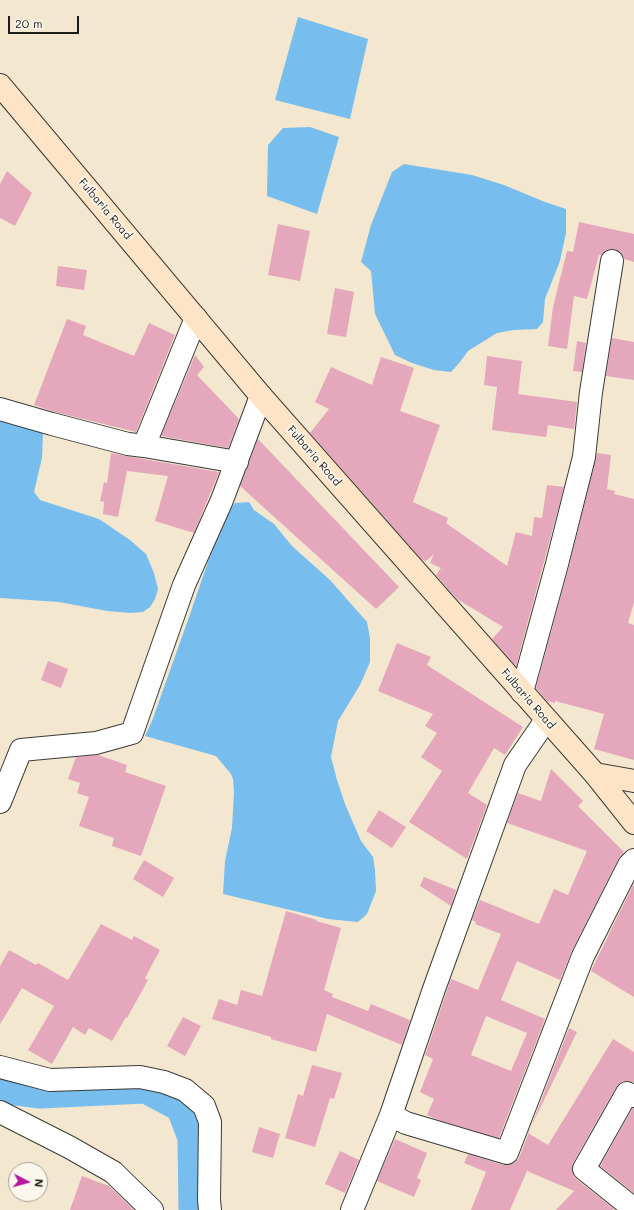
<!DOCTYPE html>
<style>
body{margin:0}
#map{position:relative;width:634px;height:1210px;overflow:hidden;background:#f3e8cf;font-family:Mali,sans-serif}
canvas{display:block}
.north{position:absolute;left:8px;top:1162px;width:40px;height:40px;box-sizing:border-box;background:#fbf7ec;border:1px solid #a29f99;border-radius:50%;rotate:96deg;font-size:11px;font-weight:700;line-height:16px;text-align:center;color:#1c1c1c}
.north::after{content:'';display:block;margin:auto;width:14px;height:18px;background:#b5179e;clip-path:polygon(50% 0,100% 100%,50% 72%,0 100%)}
.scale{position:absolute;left:8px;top:16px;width:71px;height:18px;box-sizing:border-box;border:2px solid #1c1c1c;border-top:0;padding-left:5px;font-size:12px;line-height:14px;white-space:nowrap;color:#1c1c1c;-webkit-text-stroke:3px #fbf7ec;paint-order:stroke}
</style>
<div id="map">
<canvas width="634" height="1210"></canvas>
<div class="north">N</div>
<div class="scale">20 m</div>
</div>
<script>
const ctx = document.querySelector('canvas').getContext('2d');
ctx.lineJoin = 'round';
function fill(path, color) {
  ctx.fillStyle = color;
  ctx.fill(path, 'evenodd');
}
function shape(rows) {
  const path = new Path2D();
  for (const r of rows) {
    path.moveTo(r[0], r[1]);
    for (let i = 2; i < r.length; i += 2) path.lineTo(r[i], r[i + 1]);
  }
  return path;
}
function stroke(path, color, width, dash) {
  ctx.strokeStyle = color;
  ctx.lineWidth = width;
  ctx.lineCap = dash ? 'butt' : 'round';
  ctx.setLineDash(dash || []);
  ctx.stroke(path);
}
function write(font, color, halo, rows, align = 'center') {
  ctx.font = font + ' Mali,sans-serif';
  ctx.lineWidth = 3.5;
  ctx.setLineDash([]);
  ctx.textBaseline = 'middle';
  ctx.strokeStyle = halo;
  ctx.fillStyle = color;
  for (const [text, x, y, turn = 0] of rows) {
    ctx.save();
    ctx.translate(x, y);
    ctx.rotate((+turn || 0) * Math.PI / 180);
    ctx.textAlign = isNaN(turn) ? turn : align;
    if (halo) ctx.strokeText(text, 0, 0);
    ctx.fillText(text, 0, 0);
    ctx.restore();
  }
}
const water = shape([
 [298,17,368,39,350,119,275,100],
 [310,127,339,137,317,214,267,196,268,145,283,128],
 [404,164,472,175,504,185,545,202,566,209,566,233,560,261,545,299,543,322,537,329,513,330,497,333,468,351,460,362,451,372,434,370,412,363,395,355,375,314,371,271,361,262,371,225,392,172],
 [0,417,43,433,42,458,34,492,40,500,99,519,130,540,146,554,154,573,158,589,155,599,150,607,143,612,131,613,107,611,59,602,0,598],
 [249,502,254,510,274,524,292,546,330,580,367,622,370,638,370,662,360,685,338,721,331,757,337,780,345,804,361,841,373,857,375,870,376,891,367,914,358,922,328,919,223,894,225,861,232,828,234,792,233,779,231,774,216,756,145,736,152,721,188,620,222,521,235,503]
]);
const canal = shape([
 [0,1091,40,1096,145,1091,179,1109,190,1138,191,1210]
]);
const building = shape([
 [7,171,32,193,15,226,0,218,0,184],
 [579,222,634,234,634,262,624,259,620,252,614,249,607,250,601,255,599,255,587,299,574,296,567,349,548,346,553,307,567,251,573,252],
 [278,224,310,231,300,281,268,275],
 [58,266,87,270,84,290,56,286],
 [335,288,354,292,346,337,327,334],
 [67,319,86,326,83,335,134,356,149,323,175,335,136,432,55,412,34,405],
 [612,338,634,342,634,380,606,376],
 [577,341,586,343,582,372,573,371],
 [195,355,204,367,197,375,239,419,228,448,161,436],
 [487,356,522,361,518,394,577,402,574,429,548,425,546,437,492,430,497,387,484,385],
 [381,357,414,368,400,411,440,425,413,502,448,518,446,523,507,566,516,532,532,536,534,517,542,518,547,485,564,487,516,666,492,639,503,627,457,599,436,575,441,568,430,563,434,554,426,561,422,560,310,433,329,409,315,402,331,367,372,385],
 [258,439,399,587,376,609,240,486],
 [111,453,126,456,219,472,194,533,155,521,168,476,127,471,118,517,103,514,104,502,100,501,104,482,107,483],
 [597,453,611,455,607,489,615,491,614,494,634,499,634,602,628,623,634,625,634,760,594,749,604,714,555,701,555,703,547,701,536,688,569,567],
 [397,643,431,657,427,665,523,727,505,755,494,748,468,793,487,805,467,859,409,822,442,771,421,757,437,733,425,726,433,714,378,691],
 [48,661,68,669,61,688,41,680],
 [98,755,127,765,125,772,166,786,141,856,112,846,114,838,79,826,89,797,77,793,80,783,68,779,76,757],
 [551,769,583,801,578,806,624,852,618,859,572,950,560,980,517,961,501,1000,545,1019,499,1138,438,1120,427,1115,434,1099,420,1092,433,1059,425,1055,451,979,478,990,501,934,475,924,476,922,472,920,480,900,539,924,554,889,568,895,587,851,507,823,518,793,541,801],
 [486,1016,527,1033,511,1071,471,1055],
 [379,810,406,827,392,848,366,831],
 [144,860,174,878,163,897,133,879],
 [424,877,456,890,451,906,420,886],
 [634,883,634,997,591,971],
 [286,911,317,920,316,921,341,928,324,990,333,994,332,997,368,1011,371,1004,410,1020,402,1045,327,1014,316,1052,271,1039,271,1037,212,1019,219,999,237,1005,241,990,262,996],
 [101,924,132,940,134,936,160,950,145,978,148,980,127,1018,126,1017,112,1041,89,1028,85,1035,73,1027,52,1064,28,1050,54,1006,22,988,0,1024,0,966,9,950,36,965,38,963,68,980],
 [183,1017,201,1026,185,1056,167,1046],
 [569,1028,577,1032,528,1133,548,1145,613,1039,634,1052,634,1082,626,1081,620,1083,616,1087,573,1163,572,1168,573,1174,576,1179,614,1209,613,1210,556,1210,574,1191,527,1171,510,1210,471,1210,486,1172,464,1163,468,1154,503,1165,510,1165,515,1162,519,1158],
 [312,1065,342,1073,334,1099,330,1098,315,1147,285,1138,298,1094,303,1096],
 [633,1108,634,1108,634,1193,600,1166],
 [259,1127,280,1134,273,1158,252,1152],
 [395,1139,427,1153,417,1178,421,1180,414,1197,377,1181],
 [340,1151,359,1160,345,1193,325,1184],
 [82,1176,109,1186,134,1210,70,1210]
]);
const street = shape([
 [196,318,144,446,237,462],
 [0,409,52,424,128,444,144,446],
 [522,692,557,564,584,457,591,392,612,261],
 [0,802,21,750,96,743,132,733,184,585,222,500,261,396],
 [0,1067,50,1080,140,1077,164,1082,185,1090,204,1106,210,1122,209,1200,210,1210],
 [634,1096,627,1093,584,1169,634,1209],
 [0,1112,69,1147,113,1172,152,1210],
 [391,1115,406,1123,507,1153,583,956,629,865,634,860],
 [352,1210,391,1115,434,989,515,765,546,720]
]);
const secondary = shape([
 [0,85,261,396,595,774,634,823],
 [595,774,634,781]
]);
const streetNames = [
 ["Fulbaria Road",105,209,50],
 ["Fulbaria Road",314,456,49],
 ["Fulbaria Road",528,699,49]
];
fill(water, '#77bdee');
stroke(canal, '#77bdee', 25);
fill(building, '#e4a7bb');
stroke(street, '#3c3b37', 24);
stroke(secondary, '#3c3b37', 24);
stroke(street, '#fff', 22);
stroke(secondary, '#fee4c6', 22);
write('11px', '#1c1c1c', '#fbf7ec', streetNames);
</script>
